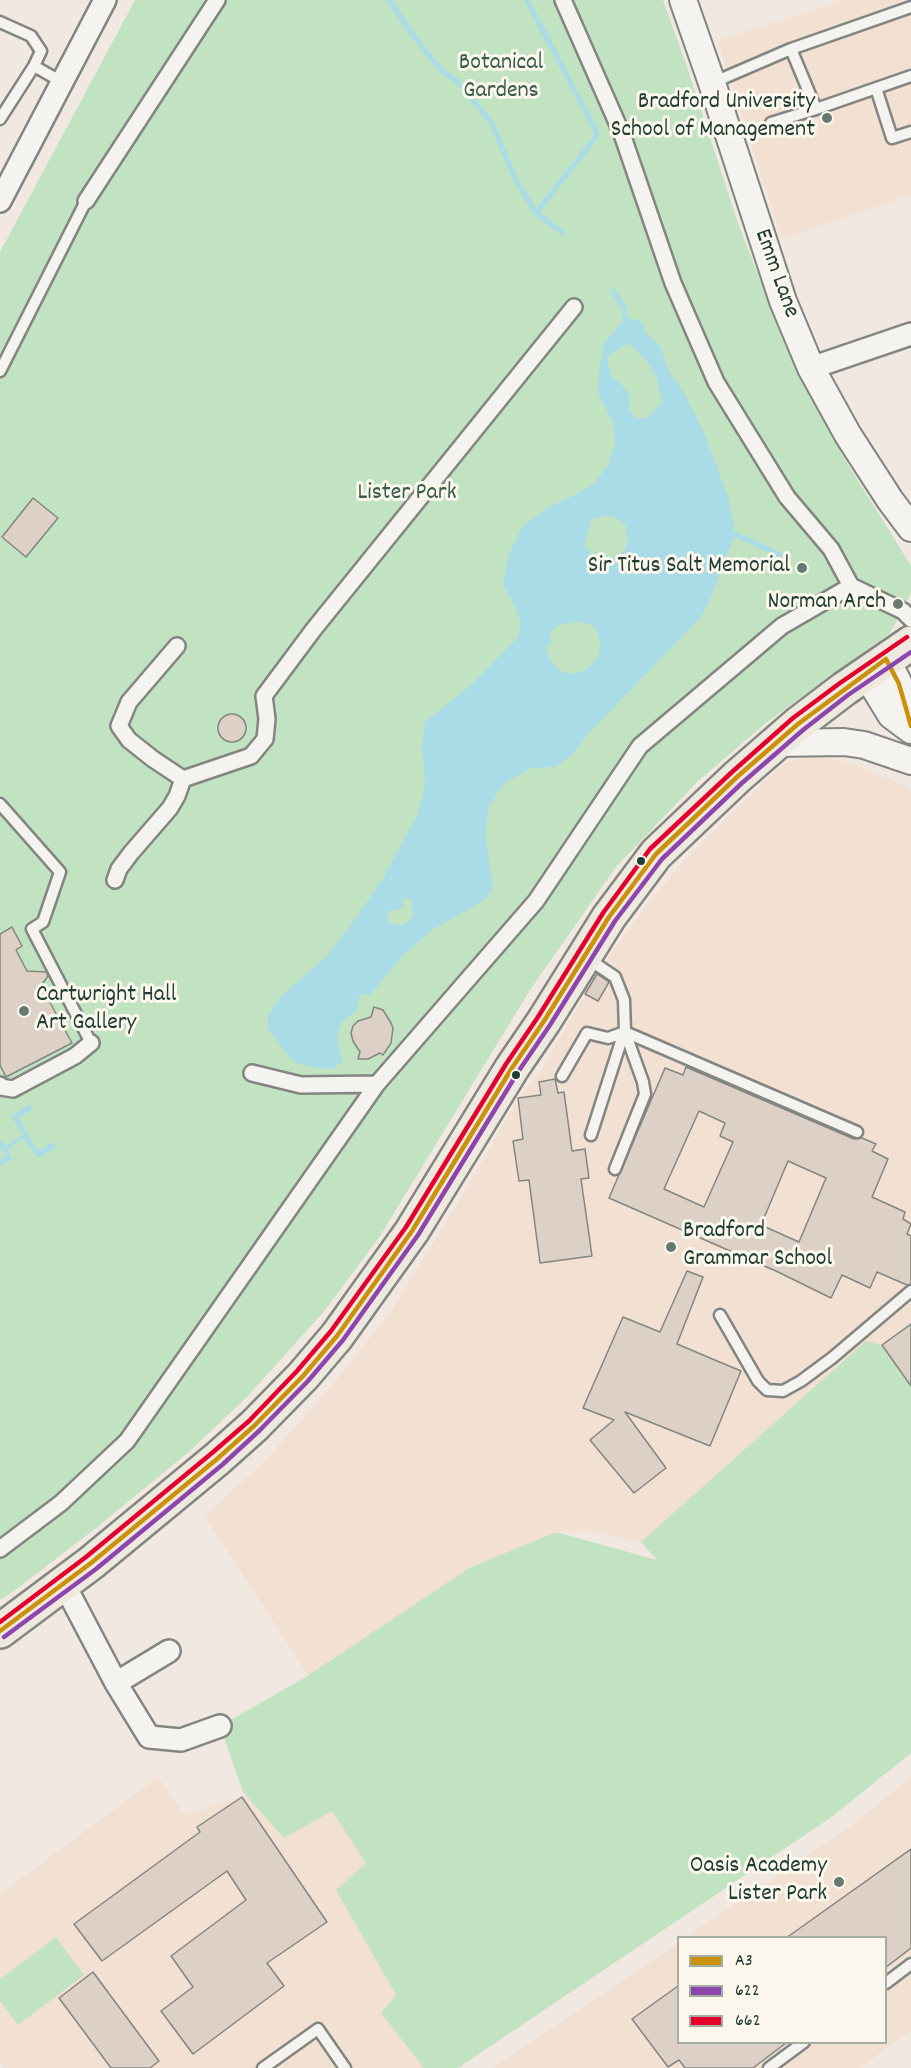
<!DOCTYPE html>
<style>
body{margin:0}
#map{position:relative;width:911px;height:2068px;overflow:hidden;background:#f1e9e1;font-family:Dekko,sans-serif}
canvas{display:block}
.legend{position:absolute;left:677px;top:1936px;width:210px;height:108px;box-sizing:border-box;background:#fbf7ec;border:2px solid #a3ada2;margin:0;padding:8px 10px;list-style:none;font-size:18px;color:#1f3d34}
.legend li{display:flex;align-items:center;gap:12px;height:30px}
.legend b{width:30px;border:2px solid #a3ada2}
</style>
<div id="map">
<canvas width="911" height="2068"></canvas>
<ul class="legend">
<li><b style="height:8px;background:#cc910a"></b>A3</li>
<li><b style="height:8px;background:#8e44ad"></b>622</li>
<li><b style="height:8px;background:#e4002b"></b>662</li>
</ul>
</div>
<script>
const ctx = document.querySelector('canvas').getContext('2d');
ctx.lineJoin = 'round';
function fill(path, color) {
  ctx.fillStyle = color;
  ctx.fill(path, 'evenodd');
}
function shape(rows) {
  const path = new Path2D();
  for (const r of rows) {
    if (r.length === 3) {
      path.moveTo(r[0] + r[2], r[1]);
      path.arc(r[0], r[1], r[2], 0, 2 * Math.PI);
      continue;
    }
    path.moveTo(r[0], r[1]);
    for (let i = 2; i < r.length; i += 2) path.lineTo(r[i], r[i + 1]);
  }
  return path;
}
function stroke(path, color, width, dash) {
  ctx.strokeStyle = color;
  ctx.lineWidth = width;
  ctx.lineCap = dash ? 'butt' : 'round';
  ctx.setLineDash(dash || []);
  ctx.stroke(path);
}
function write(font, color, halo, rows, align = 'center') {
  ctx.font = font + ' Dekko,sans-serif';
  ctx.lineWidth = 6;
  ctx.setLineDash([]);
  ctx.textBaseline = 'middle';
  ctx.strokeStyle = halo;
  ctx.fillStyle = color;
  for (const [text, x, y, turn = 0] of rows) {
    ctx.save();
    ctx.translate(x, y);
    ctx.rotate((+turn || 0) * Math.PI / 180);
    ctx.textAlign = isNaN(turn) ? turn : align;
    if (halo) ctx.strokeText(text, 0, 0);
    ctx.fillText(text, 0, 0);
    ctx.restore();
  }
}
const built = shape([
 [844,0,911,0,911,195,782,239,717,41],
 [802,756,824,758,853,764,897,782,911,790,911,1753,659,1560,641,1543,590,1531,556,1532,469,1568,308,1675,204,1516,264,1462,328,1390,391,1311,469,1184,518,1098,541,1070,598,972,632,924,685,859,754,791,782,765],
 [220,1726,387,1851,458,2068,4,2068,0,2062,0,1894,158,1777,185,1815,245,1795],
 [911,1777,911,2030,860,2068,493,2068,678,1943,678,2042,886,2042,886,1938,686,1937,850,1827]
]);
const green = shape([
 [135,0,663,0,686,64,738,223,784,341,841,453,911,566,911,592,903,611,889,634,766,723,697,782,616,867,530,990,380,1236,326,1309,248,1396,190,1451,96,1528,18,1588,0,1600,0,252],
 [866,1341,882,1345,911,1386,911,1753,833,1816,458,2068,424,2068,381,2013,396,1995,336,1890,366,1863,332,1811,284,1838,243,1792,220,1726,304,1678,469,1568,556,1532,657,1560,641,1542],
 [56,1937,84,1975,18,2025,0,2001,0,1979]
]);
const water = shape([
 [625,318,638,320,644,325,645,333,659,344,670,373,681,387,705,435,729,500,735,534,709,602,701,617,587,735,572,755,555,767,531,768,503,784,489,807,485,834,493,887,486,899,432,930,401,957,370,995,360,994,355,1012,343,1020,337,1035,342,1061,333,1069,315,1068,294,1062,268,1030,268,1016,280,997,326,957,351,925,382,880,418,814,425,786,424,763,421,750,425,722,471,685,517,638,521,624,515,606,503,584,509,554,522,527,547,508,579,493,595,483,608,465,615,443,613,423,598,393,599,372,604,343],
 [629,343,649,364,657,379,662,401,657,409,646,418,635,418,629,409,629,395,620,382,613,379,609,368,607,356],
 [602,516,615,517,625,524,628,537,626,548,620,555,608,557,591,553,584,544,592,519],
 [580,622,595,626,601,644,598,657,586,670,571,674,559,670,550,660,546,648,551,642,550,632,560,624],
 [408,898,412,901,413,916,405,925,395,925,390,923,387,916,389,911,402,908,402,900],
 [30,1104,32,1109,18,1118,35,1146,38,1151,53,1142,56,1147,37,1158,24,1138,7,1149,12,1159,0,1166,0,1160,6,1156,0,1147,0,1139,5,1146,23,1135,11,1116]
]);
const stream = shape([
 [389,0,415,38,443,72,456,80,491,122,516,180,536,213,563,233],
 [527,0,596,131,596,137,536,213],
 [613,291,624,307,625,318],
 [735,534,780,555]
]);
const building = shape([
 [33,498,58,518,26,557,2,537,33,498],
 [232,728,14],
 [12,927,22,946,16,950,27,971,46,972,48,976,41,986,72,1043,6,1077,0,1065,0,934,12,927],
 [597,974,609,982,598,1001,585,994,597,974],
 [374,1007,383,1010,391,1023,393,1028,391,1043,383,1055,380,1053,368,1059,358,1059,360,1052,353,1041,351,1033,353,1026,358,1021,371,1017,374,1007],
 [686,1067,854,1139,862,1138,876,1144,872,1151,888,1159,872,1197,905,1212,903,1219,911,1224,907,1234,911,1236,911,1284,907,1285,877,1272,870,1288,842,1275,831,1298,778,1272,609,1198,665,1068,683,1075,686,1067],
 [699,1111,725,1123,720,1136,733,1142,704,1207,664,1189,699,1111],
 [788,1161,826,1178,799,1242,761,1225,788,1161],
 [555,1079,558,1093,564,1092,572,1151,585,1149,589,1178,581,1179,592,1256,540,1263,529,1180,519,1181,513,1141,523,1139,518,1098,541,1095,539,1082,555,1079],
 [687,1271,703,1277,677,1344,741,1371,710,1446,625,1412,666,1468,634,1493,590,1440,614,1420,583,1408,623,1317,660,1332,687,1271],
 [911,1324,911,1386,882,1345,911,1324],
 [242,1797,327,1922,267,1963,284,1986,193,2054,161,2011,193,1987,171,1956,246,1900,227,1871,102,1961,74,1924,200,1832,197,1827,242,1797],
 [911,1849,911,1948,885,1968,885,1938,786,1938,911,1849],
 [93,1972,159,2061,150,2068,111,2068,59,1998,93,1972],
 [678,1986,678,2043,786,2043,753,2068,685,2068,679,2060,668,2067,632,2019,678,1986]
]);
const service = shape([
 [0,22,31,36,41,51,34,66,62,82],
 [791,49,816,109,911,76],
 [712,83,791,49,911,7],
 [876,88,892,138,911,132],
 [0,119,34,66],
 [771,123,816,109],
 [0,371,86,201],
 [0,804,60,872,43,922,32,929,91,1043],
 [587,958,615,977,624,1000,625,1032,857,1132],
 [562,1076,587,1033,608,1038,625,1032],
 [591,1135,624,1032],
 [615,1169,645,1094,643,1082,625,1032],
 [720,1315,758,1381,767,1390,783,1391,801,1381,832,1358,911,1291],
 [886,1983,911,1964],
 [263,2068,318,2029,345,2068],
 [769,2068,804,2042]
]);
const pedestrian = shape([
 [563,0,622,134,673,283,716,382,787,497,831,549,851,586],
 [86,201,217,0],
 [177,646,129,702,119,726,129,740,153,759,183,779],
 [115,880,119,869,131,853,170,808,177,796,183,779,251,756,265,739,267,719,264,696,314,629,574,307],
 [252,1073,301,1085,377,1084,536,901,640,746,782,626,851,586,903,611,911,619],
 [0,1085,1,1087,13,1089,75,1056,91,1043],
 [0,1549,61,1503,127,1441,377,1084]
]);
const minor = shape([
 [0,201,105,0],
 [811,368,911,334],
 [64,1584,116,1683,149,1737,181,1740,220,1726],
 [116,1683,169,1651]
]);
const tertiary = shape([
 [683,0,712,83,783,301,811,368,848,435,890,500,911,528],
 [886,659,899,684,911,726],
 [866,674,891,715,911,730],
 [776,743,844,742,864,745,911,761]
]);
const trunk = shape([
 [0,1631,91,1563,217,1459,254,1426,303,1376,337,1336,412,1231,512,1068,544,1021,609,917,656,854,737,777,798,724,844,689,911,643]
]);
const bus1 = shape([
 [0,1631,91,1563,217,1459,254,1426,303,1376,337,1336,412,1231,512,1068,544,1021,609,917,656,854,737,777,798,724,886,659,899,684,911,726]
]);
const bus2 = shape([
 [4,1637,96,1569,222,1465,259,1431,308,1381,343,1340,418,1235,518,1072,550,1025,615,921,662,859,742,783,803,730,848,695,911,652]
]);
const bus3 = shape([
 [0,1622,86,1557,212,1453,249,1421,297,1371,331,1331,406,1227,506,1064,538,1017,603,913,650,849,732,772,793,718,840,683,907,637]
]);
const markers = [
 [827,118,6,"#687971"],
 [802,568,6,"#687971"],
 [898,604,6,"#687971"],
 [641,861,5,"#1f3d34"],
 [24,1011,6,"#687971"],
 [516,1075,5,"#1f3d34"],
 [671,1247,6,"#687971"],
 [839,1882,6,"#687971"]
];
const parkNames = [
 ["Botanical",501,65],
 ["Gardens",501,93],
 ["Lister Park",407,495]
];
const poiNames = [
 ["Bradford University",815,104],
 ["School of Management",815,132],
 ["Sir Titus Salt Memorial",790,568],
 ["Norman Arch",886,604],
 ["Cartwright Hall",36,997,"left"],
 ["Art Gallery",36,1025,"left"],
 ["Bradford",683,1233,"left"],
 ["Grammar School",683,1261,"left"],
 ["Oasis Academy",827,1868],
 ["Lister Park",827,1896]
];
const streetNames = [
 ["Emm Lane",775,274,70]
];
fill(built, '#f2e1d3');
fill(green, '#c2e3c2');
fill(water, '#a9dce7');
stroke(stream, '#a9dce7', 5);
fill(building, '#ddd0c7');
stroke(building, '#838580', 1.5);
stroke(service, '#838580', 15);
stroke(pedestrian, '#838580', 20);
stroke(minor, '#838580', 26);
stroke(tertiary, '#838580', 30);
stroke(trunk, '#838580', 38);
stroke(service, '#f5f3ef', 10);
stroke(pedestrian, '#f5f3ef', 15);
stroke(minor, '#f5f3ef', 21);
stroke(tertiary, '#f5f3ef', 26);
stroke(trunk, '#eee9df', 33);
stroke(bus1, '#cc910a', 4.5);
stroke(bus2, '#8e44ad', 4.5);
stroke(bus3, '#e4002b', 4.5);
for (const [x, y, r, color] of markers) {
  const dot = new Path2D();
  dot.arc(x, y, r, 0, 2 * Math.PI);
  ctx.fillStyle = color;
  ctx.fill(dot);
  stroke(dot, '#fbf7ec', 2);
}
write('24px', '#385d4b', '#fbf7ec', parkNames);
write('24px', '#1f3d34', '#fbf7ec', poiNames, 'right');
write('24px', '#1f3d34', '#fbf7ec', streetNames);
</script>
